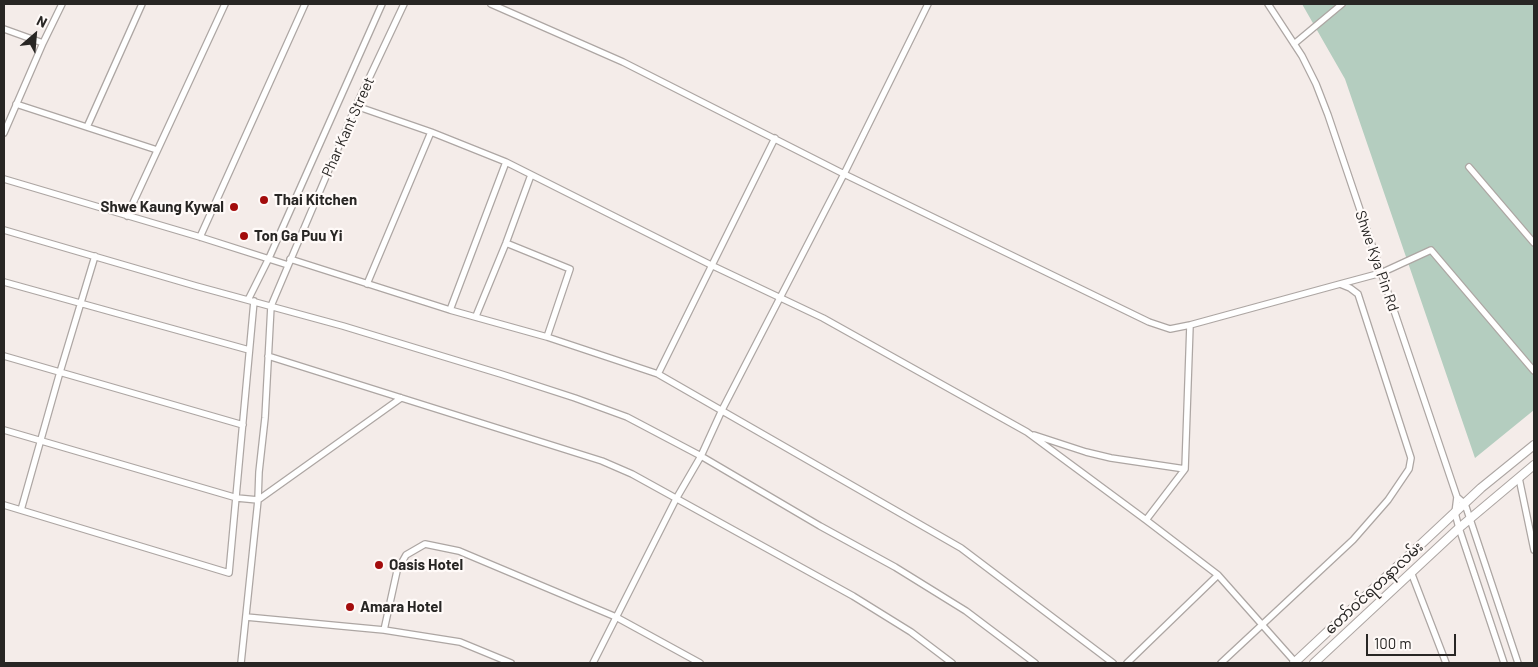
<!DOCTYPE html>
<meta charset="utf-8">
<style>
body{margin:0}
#map{position:relative;width:1538px;height:667px;overflow:hidden;background:#f4ece9;font-family:Barlow,sans-serif}
canvas{display:block}
.frame{position:absolute;inset:0;border:5px solid #282624;pointer-events:none}
.north{position:absolute;left:10px;top:10px;width:50px;height:50px;-webkit-text-stroke:4px #fffaf8;paint-order:stroke;rotate:27deg;font-size:14px;font-weight:700;line-height:20px;text-align:center;color:#282624}
.north::after{content:'';display:block;margin:auto;width:18px;height:22px;background:#282624;clip-path:polygon(50% 0,100% 100%,50% 72%,0 100%)}
.scale{position:absolute;left:1366px;top:634px;width:90px;height:22px;box-sizing:border-box;border:2px solid #282624;border-top:0;padding-left:6px;font-size:15px;line-height:18px;white-space:nowrap;color:#282624;-webkit-text-stroke:4px #fffaf8;paint-order:stroke}
</style>
<div id="map">
<canvas width="1538" height="667"></canvas>
<div class="frame"></div>
<div class="north">N</div>
<div class="scale">100 m</div>
</div>
<script>
const ctx = document.querySelector('canvas').getContext('2d');
ctx.lineJoin = 'round';
function fill(path, color) {
  ctx.fillStyle = color;
  ctx.fill(path, 'evenodd');
}
function shape(rows) {
  const path = new Path2D();
  for (const r of rows) {
    path.moveTo(r[0], r[1]);
    for (let i = 2; i < r.length; i += 2) path.lineTo(r[i], r[i + 1]);
  }
  return path;
}
function stroke(path, color, width, dash) {
  ctx.strokeStyle = color;
  ctx.lineWidth = width;
  ctx.lineCap = dash ? 'butt' : 'round';
  ctx.setLineDash(dash || []);
  ctx.stroke(path);
}
function write(font, color, halo, rows, align = 'center') {
  ctx.font = font + ' Barlow,"Noto Sans Myanmar",sans-serif';
  ctx.lineWidth = 4.5;
  ctx.setLineDash([]);
  ctx.textBaseline = 'middle';
  ctx.strokeStyle = halo;
  ctx.fillStyle = color;
  for (const [text, x, y, turn = 0] of rows) {
    ctx.save();
    ctx.translate(x, y);
    ctx.rotate((+turn || 0) * Math.PI / 180);
    ctx.textAlign = isNaN(turn) ? turn : align;
    if (halo) ctx.strokeText(text, 0, 0);
    ctx.fillText(text, 0, 0);
    ctx.restore();
  }
}
const green = shape([
 [1302,4,1534,4,1534,410,1475,458,1345,79]
]);
const minor = shape([
 [491,4,623,62,844,174,1149,322,1170,329,1190,325,1340,284,1350,288,1358,294,1411,458,1409,469,1388,500,1353,540,1221,663],
 [1268,4,1302,56,1316,84,1328,115,1457,497,1455,513,1459,528,1504,663],
 [4,29,43,43],
 [1294,44,1342,4],
 [16,104,157,150],
 [356,106,431,132,506,162,711,265,823,318,1027,432,1146,520,1218,575,1296,663],
 [87,127,142,4],
 [4,133,43,43,62,4],
 [1469,167,1534,243],
 [4,179,200,237,288,265],
 [127,216,225,4],
 [4,230,196,286,343,326,501,374,575,398,627,417,701,456,820,526,895,567,966,611,1035,663],
 [200,237,305,4],
 [506,243,570,269,547,337],
 [290,259,450,310,547,337,658,374,961,548,1113,663],
 [4,282,249,350],
 [367,284,431,132],
 [1340,284,1381,273,1431,250,1534,371],
 [248,300,269,258,382,4],
 [450,310,506,162],
 [476,316,506,243,531,175],
 [4,356,243,425],
 [268,356,602,461,632,474,853,596,911,632,952,663],
 [658,374,775,138],
 [4,430,237,498,258,500,401,398],
 [1034,435,1086,452,1111,458,1185,469],
 [1519,478,1534,550],
 [1457,497,1465,504,1518,663],
 [4,505,229,573,254,301],
 [21,510,60,372,95,256],
 [1146,520,1185,469,1190,325],
 [1411,572,1446,663],
 [246,617,384,630,460,642,511,663],
 [384,630,397,571,406,555,425,544,459,551,616,617,700,663],
 [241,663,258,500,259,472,265,418,271,306,356,106,404,4],
 [593,663,676,499,701,456,722,410,844,174,928,4],
 [1127,663,1218,575]
]);
const major = shape([
 [1294,663,1481,488,1534,445],
 [1314,663,1459,528,1534,465]
]);
const markers = [
 [264,200,5,"#a30c0c"],
 [234,207,5,"#a30c0c"],
 [244,236,5,"#a30c0c"],
 [379,565,5,"#a30c0c"],
 [350,607,5,"#a30c0c"]
];
const streetNames = [
 ["Phar Kant Street",348,127,-66],
 ["Shwe Kya Pin Rd",1377,261,71],
 ["တော်ဝင်ရတနာလမ်း",1374,588,-43]
];
const poiNames = [
 ["Thai Kitchen",274,200],
 ["Shwe Kaung Kywal",224,207,"right"],
 ["Ton Ga Puu Yi",254,236],
 ["Oasis Hotel",389,565],
 ["Amara Hotel",360,607]
];
fill(green, '#b4cdbf');
stroke(minor, '#ada6a3', 8);
stroke(major, '#ada6a3', 10);
stroke(minor, '#fff', 5.5);
stroke(major, '#fff', 8);
for (const [x, y, r, color] of markers) {
  const dot = new Path2D();
  dot.arc(x, y, r, 0, 2 * Math.PI);
  ctx.fillStyle = color;
  ctx.fill(dot);
  stroke(dot, '#fffaf8', 2);
}
write('15px', '#282624', '#fffaf8', streetNames);
write('bold 15px', '#282624', '#fffaf8', poiNames, 'left');
</script>
